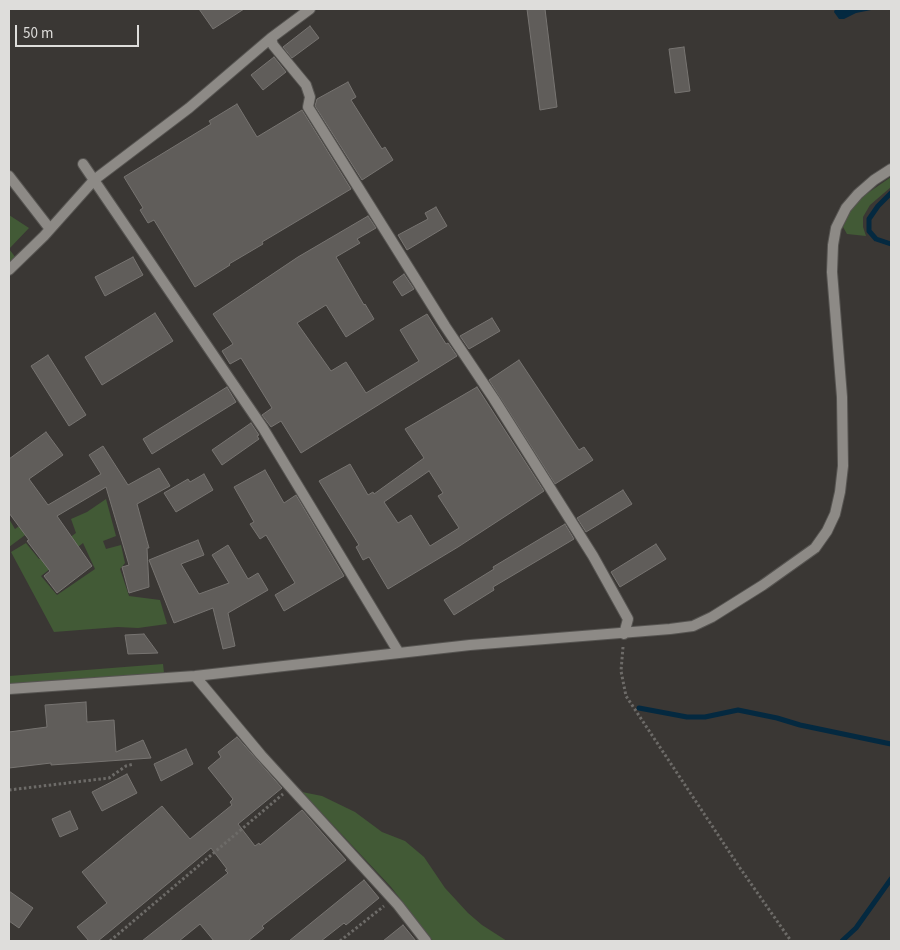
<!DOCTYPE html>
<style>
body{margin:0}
#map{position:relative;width:900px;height:950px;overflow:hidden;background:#3a3734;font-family:"Source Sans 3",sans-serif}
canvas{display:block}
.frame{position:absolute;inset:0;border:10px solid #dedddb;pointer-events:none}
.scale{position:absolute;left:15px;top:25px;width:124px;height:22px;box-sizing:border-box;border:2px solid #dedddb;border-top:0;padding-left:6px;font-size:15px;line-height:18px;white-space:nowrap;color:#dedddb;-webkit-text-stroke:4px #3a3734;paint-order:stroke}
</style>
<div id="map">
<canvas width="900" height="950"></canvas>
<div class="frame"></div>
<div class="scale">50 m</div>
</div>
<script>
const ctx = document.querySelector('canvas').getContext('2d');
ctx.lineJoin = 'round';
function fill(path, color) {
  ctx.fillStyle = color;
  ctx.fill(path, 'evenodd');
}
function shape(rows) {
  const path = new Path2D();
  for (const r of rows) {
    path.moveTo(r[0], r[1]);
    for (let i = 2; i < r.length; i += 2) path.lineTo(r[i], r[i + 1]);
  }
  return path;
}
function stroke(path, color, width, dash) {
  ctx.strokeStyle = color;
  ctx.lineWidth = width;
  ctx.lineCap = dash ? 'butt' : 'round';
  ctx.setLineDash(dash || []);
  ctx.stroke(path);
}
const green = shape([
 [891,177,891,187,870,205,863,217,863,227,866,236,847,234,843,227,851,209,862,197],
 [9,215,29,228,9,249,16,258,9,264],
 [106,499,116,536,103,541,106,549,121,545,125,563,120,569,129,596,160,600,167,624,138,628,118,627,54,632,11,552,26,543,39,559,76,533,71,519,87,512],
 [83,543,95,569,57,595,41,576],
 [53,503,56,512,9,547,9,519,15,529],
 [163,664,164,673,9,685,9,676],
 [302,792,322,796,355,812,382,832,405,841,424,857,445,888,468,913,482,925,507,941,433,941,391,887]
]);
const water = shape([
 [835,9,876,9,856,13,844,19,839,19,834,12]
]);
const stream = shape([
 [891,193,878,206,869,219,869,231,876,239,891,244],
 [639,708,687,717,705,717,738,710,777,718,800,725,891,744],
 [842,941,856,928,891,879]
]);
const building = shape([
 [199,9,244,9,213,29,199,9],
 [527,9,545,9,557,107,540,110,527,9],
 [310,26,319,38,292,58,283,47,310,26],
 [684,47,690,91,675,93,669,49,684,47],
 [274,57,286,72,263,90,251,75,274,57],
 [348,82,356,97,351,100,382,149,385,147,393,160,362,180,315,106,317,99,348,82],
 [237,104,257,137,302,110,351,189,262,242,263,244,229,264,230,265,195,287,154,220,148,223,140,210,143,208,124,177,211,124,209,121,237,104],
 [436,207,447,226,407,250,398,235,428,219,425,213,436,207],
 [368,216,376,228,357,239,360,243,336,257,364,305,365,304,374,319,346,337,326,305,297,323,331,371,346,362,366,393,419,361,400,330,427,314,446,344,448,343,457,356,301,453,281,421,271,427,262,415,272,408,241,358,230,364,222,351,233,344,213,314,298,257,368,216],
 [133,257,143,275,105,296,95,277,133,257],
 [404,274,414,289,402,296,393,282,404,274],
 [155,313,173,341,102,385,85,357,155,313],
 [492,318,500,331,469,349,460,336,492,318],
 [48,355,86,415,69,426,31,366,48,355],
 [519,360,579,450,584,447,593,460,555,484,489,380,519,360],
 [227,387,236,402,152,454,143,439,227,387],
 [477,387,544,491,458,547,388,589,369,557,363,560,356,547,359,545,319,481,350,464,368,495,373,492,374,494,424,458,405,429,477,387],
 [429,471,443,493,438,496,459,528,430,546,411,515,398,523,384,502,429,471],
 [251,423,259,435,257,436,259,439,222,465,212,450,251,423],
 [46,432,63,455,29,479,48,505,101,474,89,455,103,446,128,485,159,468,170,486,137,504,149,548,147,548,149,587,129,593,122,567,129,565,106,487,57,516,92,566,57,593,44,576,50,571,27,541,29,540,9,513,9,459,46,432],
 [265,470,284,503,296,495,344,576,284,611,275,595,295,583,266,535,260,539,250,524,254,522,234,487,265,470],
 [204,474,213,490,176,512,164,493,188,479,190,482,204,474],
 [623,490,632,504,586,532,577,518,623,490],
 [565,524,574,539,493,587,494,590,454,615,444,600,494,569,493,567,565,524],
 [198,540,204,555,181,564,199,594,229,583,212,555,228,545,248,579,258,573,268,590,228,613,235,646,223,649,213,608,174,623,149,560,198,540],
 [656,544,666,559,620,587,611,572,656,544],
 [144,634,158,653,128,654,125,635,144,634],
 [86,702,87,722,114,720,116,752,143,740,151,758,51,765,51,763,9,768,9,732,47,727,45,705,86,702],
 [237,737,282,788,238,824,255,846,259,843,260,845,302,810,346,860,262,926,264,928,248,941,214,941,200,924,179,941,142,941,228,873,225,870,227,869,211,848,98,941,89,941,77,927,107,903,82,872,162,806,190,839,232,805,230,802,233,799,208,768,221,757,218,752,237,737],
 [186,749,193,764,161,781,154,764,186,749],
 [127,774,137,793,102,811,92,792,127,774],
 [70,811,78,829,60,837,52,819,70,811],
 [364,880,379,898,346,925,344,923,321,941,289,941,364,880],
 [9,891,33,908,19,928,9,921,9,891],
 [403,925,416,941,383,941,403,925]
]);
const path = shape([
 [623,647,621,671,626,696,740,868,791,941],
 [9,790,109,778,126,766,134,764],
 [110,941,283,794],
 [340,941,384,906]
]);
const minor = shape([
 [271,38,273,45,306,85,310,97,308,107,445,326,494,399,593,556,628,619,624,634],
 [83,164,263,428,399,653],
 [9,176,50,229],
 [9,270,44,236,94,180,189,108,271,38,310,9],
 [195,676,261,755,398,905,426,941],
 [9,689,195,676,470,645,670,629,693,626,712,617,763,585,815,548,827,531,835,514,840,492,843,466,842,397,832,272,833,245,836,228,846,208,858,194,874,180,891,169]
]);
fill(green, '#425a36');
fill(water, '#042940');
stroke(stream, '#042940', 5);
fill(building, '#605d5a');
stroke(building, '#777471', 1);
stroke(minor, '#565451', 12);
stroke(path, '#6d6b68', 3, [2.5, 2.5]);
stroke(minor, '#8d8a86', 10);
</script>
